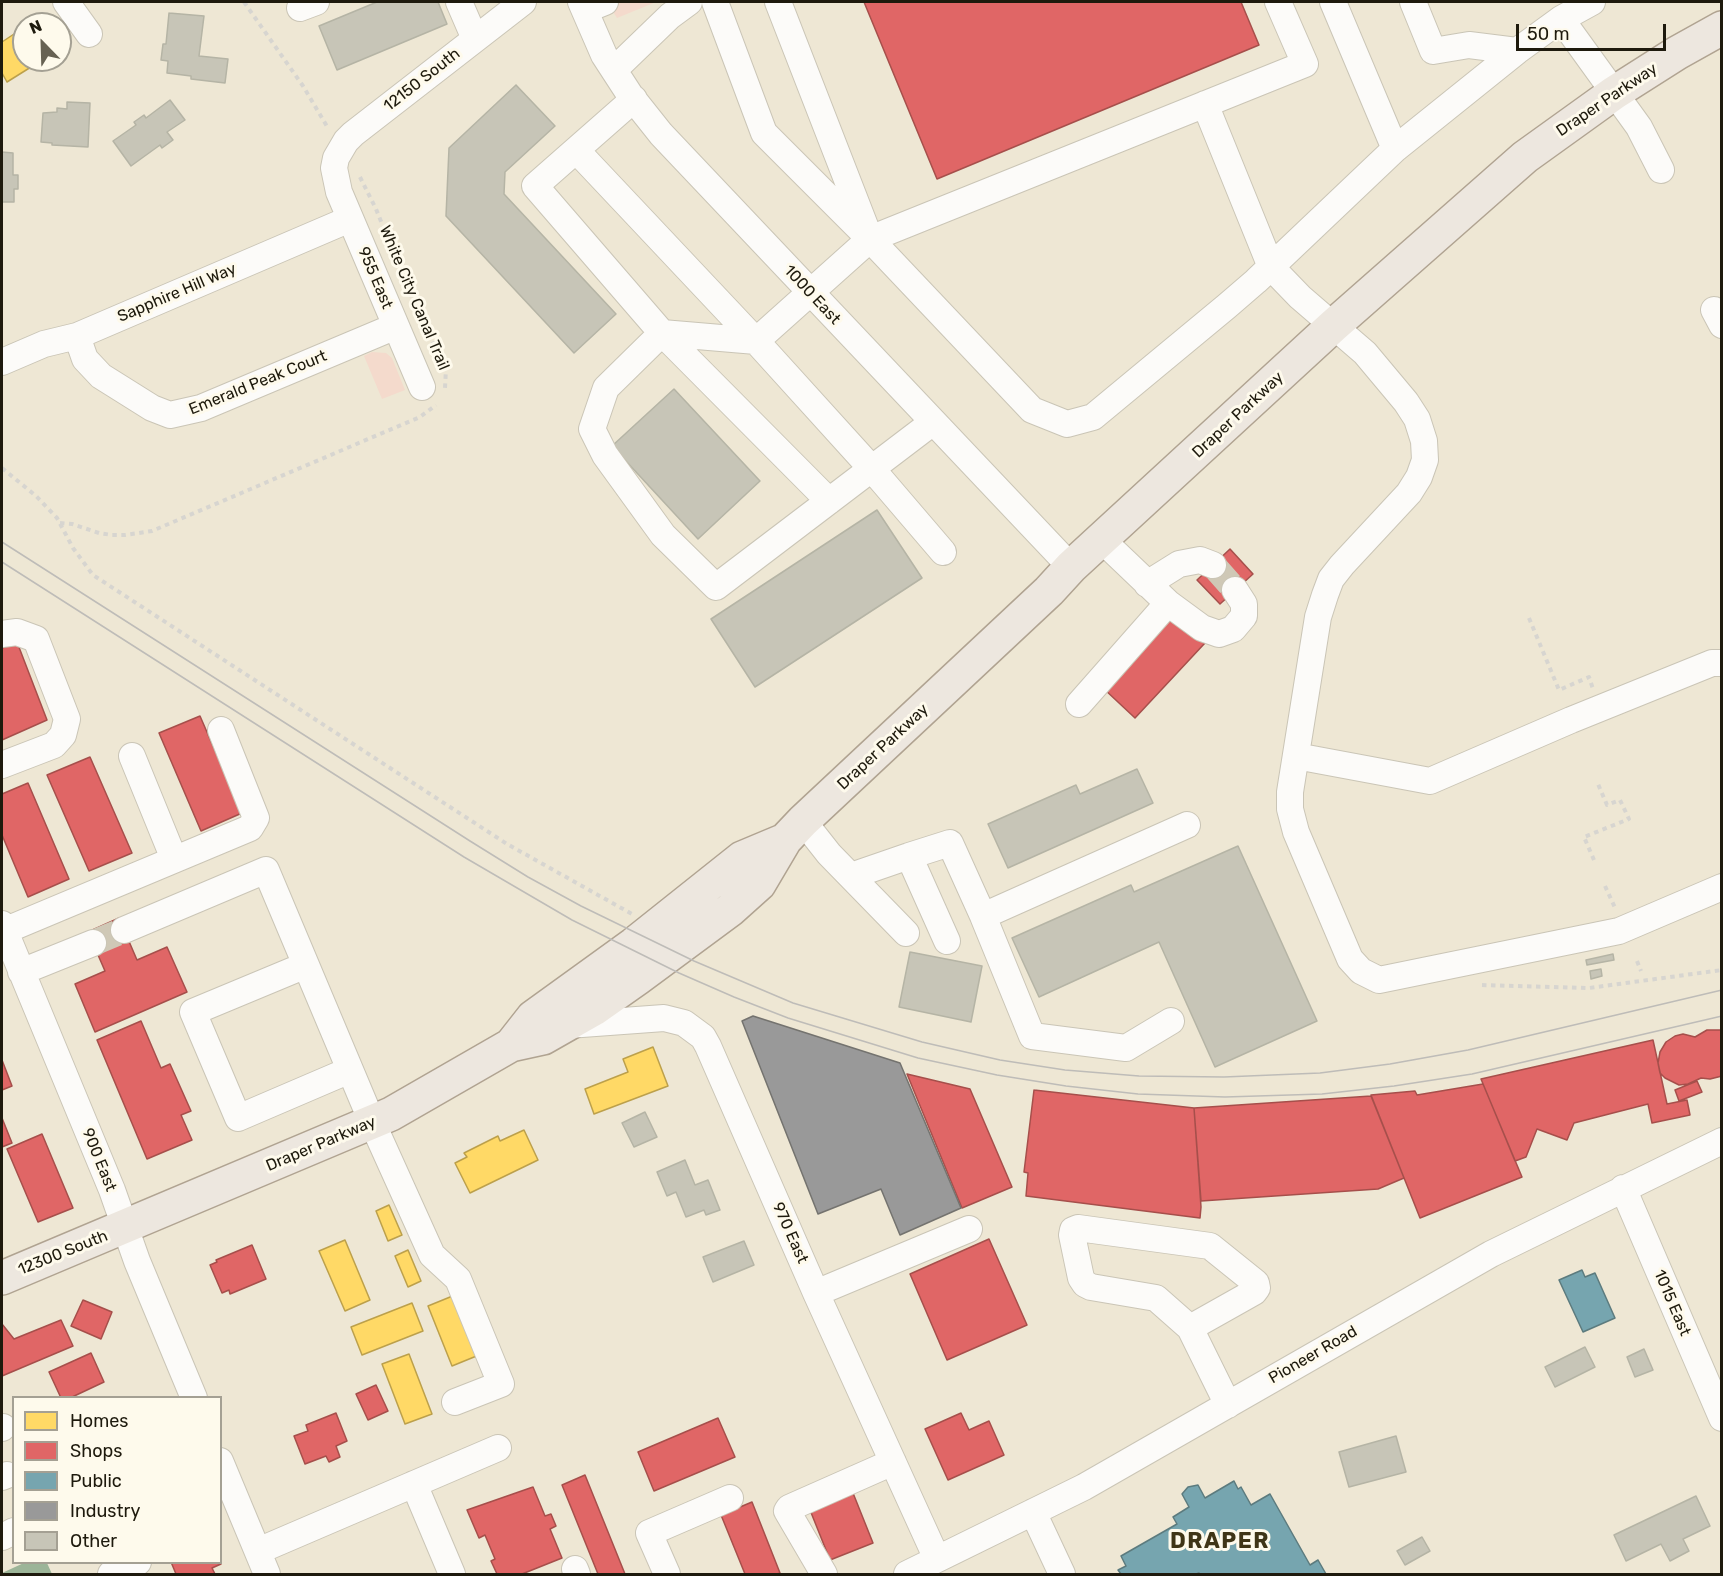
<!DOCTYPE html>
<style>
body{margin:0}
#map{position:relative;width:1723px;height:1576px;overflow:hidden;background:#eee7d4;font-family:Rubik,sans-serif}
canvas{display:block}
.frame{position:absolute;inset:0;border:3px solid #1e1a0d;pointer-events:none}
.legend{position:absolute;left:12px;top:1396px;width:210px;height:168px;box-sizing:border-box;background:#fefaec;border:2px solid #a4a093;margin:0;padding:8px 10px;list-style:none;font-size:18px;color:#1e1a0d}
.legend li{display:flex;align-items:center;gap:12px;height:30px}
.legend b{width:30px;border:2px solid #a4a093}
.north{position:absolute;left:12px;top:12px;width:60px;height:60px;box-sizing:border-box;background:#fefaec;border:2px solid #a4a093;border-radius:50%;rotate:337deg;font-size:16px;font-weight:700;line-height:24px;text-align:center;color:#1e1a0d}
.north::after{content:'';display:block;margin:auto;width:21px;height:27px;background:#676253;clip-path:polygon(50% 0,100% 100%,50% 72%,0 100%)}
.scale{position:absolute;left:1516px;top:24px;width:150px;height:27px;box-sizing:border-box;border:3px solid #1e1a0d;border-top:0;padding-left:8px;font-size:18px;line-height:21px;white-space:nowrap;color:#1e1a0d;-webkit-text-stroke:4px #fefaec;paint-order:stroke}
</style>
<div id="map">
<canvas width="1723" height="1576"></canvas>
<div class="frame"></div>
<ul class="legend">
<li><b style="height:16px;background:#ffd966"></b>Homes</li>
<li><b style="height:16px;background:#e06666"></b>Shops</li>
<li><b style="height:16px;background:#76a5af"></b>Public</li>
<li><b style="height:16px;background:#999"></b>Industry</li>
<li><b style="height:16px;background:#c7c5b7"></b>Other</li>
</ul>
<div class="north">N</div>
<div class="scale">50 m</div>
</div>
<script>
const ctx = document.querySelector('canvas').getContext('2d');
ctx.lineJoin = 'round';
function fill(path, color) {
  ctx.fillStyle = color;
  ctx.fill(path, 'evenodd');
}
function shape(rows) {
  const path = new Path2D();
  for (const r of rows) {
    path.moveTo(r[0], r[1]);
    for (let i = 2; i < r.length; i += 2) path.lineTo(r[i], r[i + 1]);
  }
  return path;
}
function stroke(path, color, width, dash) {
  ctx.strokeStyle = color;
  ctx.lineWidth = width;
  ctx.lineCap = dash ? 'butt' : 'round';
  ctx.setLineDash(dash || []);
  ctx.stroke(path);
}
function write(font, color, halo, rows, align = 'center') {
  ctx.font = font + ' Rubik,sans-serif';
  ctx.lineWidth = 6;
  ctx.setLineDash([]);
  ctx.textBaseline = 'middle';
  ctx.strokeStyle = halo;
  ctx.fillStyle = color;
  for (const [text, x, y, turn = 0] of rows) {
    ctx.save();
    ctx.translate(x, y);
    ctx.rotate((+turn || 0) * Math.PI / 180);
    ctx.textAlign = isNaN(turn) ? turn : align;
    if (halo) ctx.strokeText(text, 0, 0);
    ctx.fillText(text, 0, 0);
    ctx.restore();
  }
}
const green = shape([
 [607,2,656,2,617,18],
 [372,352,386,353,392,358,405,390,382,399,364,356]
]);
const water = shape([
 [26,1562,47,1563,52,1574,2,1574,2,1573]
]);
const homes = shape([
 [17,32,24,42,22,54,24,60,26,60,31,67,7,82,2,73,2,42,17,32],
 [653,1047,668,1086,594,1114,585,1089,628,1072,623,1059,653,1047],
 [524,1130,538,1160,470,1193,455,1163,467,1157,464,1153,498,1136,500,1141,524,1130],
 [389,1205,402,1235,388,1241,376,1211,389,1205],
 [345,1240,370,1300,345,1311,319,1251,345,1240],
 [408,1250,421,1281,408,1287,395,1256,408,1250],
 [455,1295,479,1355,452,1366,428,1306,455,1295],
 [412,1303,423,1331,362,1355,351,1327,412,1303],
 [409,1354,432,1414,405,1424,382,1364,409,1354]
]);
const shops = shape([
 [864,2,1241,2,1259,45,937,179,864,2],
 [1230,549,1253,574,1220,604,1197,580,1230,549],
 [1174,613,1205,643,1135,718,1103,688,1174,613],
 [17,642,47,720,2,740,2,648,17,642],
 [200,716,242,813,201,831,159,733,200,716],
 [90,757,132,853,89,871,47,775,90,757],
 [28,783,69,879,28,897,2,835,2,794,28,783],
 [119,918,137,960,167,947,187,992,95,1032,75,984,105,971,88,932,119,918],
 [141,1021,161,1068,170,1064,191,1111,181,1115,192,1140,147,1159,97,1040,141,1021],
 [1707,1030,1722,1030,1722,1076,1710,1079,1701,1078,1688,1084,1679,1085,1665,1078,1660,1073,1658,1063,1660,1052,1666,1042,1675,1036,1683,1034,1695,1037,1707,1030],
 [1653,1040,1667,1104,1687,1100,1690,1115,1652,1123,1648,1104,1574,1123,1567,1140,1537,1129,1526,1157,1515,1161,1481,1079,1653,1040],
 [2,1060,12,1086,2,1090,2,1060],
 [907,1074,970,1089,1012,1187,962,1208,907,1074],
 [1697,1081,1702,1092,1679,1101,1675,1090,1697,1081],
 [1483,1084,1522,1177,1420,1218,1371,1095,1415,1091,1417,1095,1483,1084],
 [1034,1090,1194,1108,1201,1207,1200,1218,1026,1196,1028,1173,1024,1172,1034,1090],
 [1371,1096,1404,1178,1378,1189,1201,1201,1194,1108,1371,1096],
 [2,1118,12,1143,2,1147,2,1118],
 [42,1134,73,1208,38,1222,7,1149,42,1134],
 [989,1239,1027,1325,947,1360,910,1274,989,1239],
 [252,1245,266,1279,230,1294,229,1290,222,1293,210,1265,217,1262,216,1260,252,1245],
 [83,1300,112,1312,101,1339,71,1326,83,1300],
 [61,1320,73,1346,2,1376,2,1324,14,1339,61,1320],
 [91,1353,104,1382,70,1398,61,1398,49,1372,91,1353],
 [376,1385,388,1411,368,1420,356,1394,376,1385],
 [336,1413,347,1441,336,1446,340,1457,329,1462,326,1456,305,1464,294,1436,308,1431,306,1425,336,1413],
 [961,1413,969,1430,989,1421,1004,1455,948,1480,925,1429,961,1413],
 [718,1418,735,1457,654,1491,638,1452,718,1418],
 [585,1475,625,1574,598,1574,562,1485,585,1475],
 [533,1487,545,1516,551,1514,556,1526,550,1529,562,1558,522,1574,497,1574,491,1561,495,1559,485,1535,479,1538,467,1510,533,1487],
 [853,1493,873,1543,830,1560,810,1510,853,1493],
 [752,1502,780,1573,777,1574,745,1574,721,1515,752,1502],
 [171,1562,220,1562,221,1564,212,1568,215,1574,176,1574,171,1562]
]);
const public = shape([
 [1582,1270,1585,1277,1595,1273,1615,1318,1583,1332,1559,1280,1582,1270],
 [1234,1481,1238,1489,1241,1487,1251,1505,1270,1494,1310,1565,1318,1560,1326,1574,1200,1574,1199,1573,1196,1574,1121,1574,1118,1570,1126,1566,1121,1556,1177,1524,1173,1517,1189,1507,1182,1494,1188,1487,1198,1485,1205,1498,1234,1481]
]);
const industry = shape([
 [753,1016,900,1063,961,1208,900,1235,881,1189,818,1214,742,1021,753,1016]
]);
const building = shape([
 [377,2,438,2,447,24,337,70,319,26,377,2],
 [169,13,204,16,199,56,228,59,225,83,191,79,191,76,167,73,168,61,161,60,163,44,166,44,169,13],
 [516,85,555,126,505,172,504,194,616,314,574,353,446,216,449,148,516,85],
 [170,100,185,120,167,132,173,140,162,148,160,145,131,166,113,141,136,125,134,122,144,115,146,118,170,100],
 [67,102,90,103,88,147,52,145,52,143,41,142,43,113,57,112,57,108,67,109,67,102],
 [2,152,13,153,13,175,18,175,18,189,14,189,14,202,2,202,2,152],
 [674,389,760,481,698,539,612,446,674,389],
 [877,510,922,578,755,687,711,619,877,510],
 [1137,769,1153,803,1008,868,988,824,1076,785,1080,794,1137,769],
 [1238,846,1317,1021,1215,1067,1159,942,1039,997,1012,938,1131,885,1134,892,1238,846],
 [910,952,982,966,971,1022,899,1007,910,952],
 [1613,954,1614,960,1587,965,1586,960,1613,954],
 [1601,969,1602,976,1591,979,1590,971,1601,969],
 [645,1112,657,1137,634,1147,622,1123,645,1112],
 [685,1160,695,1185,708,1180,720,1210,706,1215,704,1210,686,1217,676,1192,667,1196,657,1172,685,1160],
 [744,1241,754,1265,713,1282,703,1257,744,1241],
 [1585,1347,1595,1367,1555,1387,1545,1367,1585,1347],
 [1644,1349,1653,1370,1635,1377,1627,1357,1644,1349],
 [1396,1436,1406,1472,1349,1487,1339,1452,1396,1436],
 [1696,1496,1710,1526,1683,1539,1689,1551,1670,1561,1661,1544,1626,1561,1614,1535,1696,1496],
 [1422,1537,1430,1551,1405,1565,1397,1551,1422,1537]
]);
const minorTunnel = shape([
 [1213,565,1235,590],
 [93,943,124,930]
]);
const path = shape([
 [244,2,303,86,328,128],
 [360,177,376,209,419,315,446,368,445,388],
 [2,468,36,496,57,518,73,548,93,575,507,844,632,914],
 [60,523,72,524,99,533,112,535,125,535,152,531,420,417,436,405],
 [1529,618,1559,690,1589,677,1593,689],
 [1594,860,1584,837,1629,819,1620,800,1607,805,1598,784],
 [1605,886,1616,910],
 [1637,961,1641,971],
 [1482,985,1589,988,1722,970]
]);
const minor = shape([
 [66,2,89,34],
 [459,2,475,39],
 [581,2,604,55,630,95,661,134,1071,567],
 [715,2,764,133,870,239,1032,410,1067,424,1093,417,1227,306,1256,281,1395,149,1333,2],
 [778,2,867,231],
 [1413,2,1433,51,1469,45,1517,51],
 [300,8,316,2],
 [585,10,605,2],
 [1561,19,1592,2],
 [614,70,670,16,689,2],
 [634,99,535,186,662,333,829,501],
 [1205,104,1271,267,1300,297,1365,353,1406,402,1417,419,1424,441,1425,460,1419,477,1409,493,1342,565,1331,579,1325,595,1318,617,1290,792,1290,809,1296,832,1350,959,1361,971,1379,980,1619,931,1722,887],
 [1395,149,1517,51,1561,19,1639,127,1661,170],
 [576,150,756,341,872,469,943,552],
 [1714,310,1722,325],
 [77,336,85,359,101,376,152,408,170,415,201,408,396,326],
 [2,362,44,344,77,336,350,219],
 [422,387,339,192,334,168,336,158,346,141,353,134,523,2],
 [933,422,716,587,663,535,605,455,592,429,606,388,662,333,756,341,870,239,1305,64,1278,2],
 [1147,584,1179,564,1200,560,1213,565],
 [1168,603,1202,628,1219,634,1233,629,1244,616,1244,604,1235,590],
 [2,634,17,632,36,639,67,719,63,735,54,745,2,765],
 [1079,704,1168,603,1102,540],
 [132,756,174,859],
 [1296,756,1430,781,1571,720,1712,663,1722,663],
 [803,821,829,854,906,933],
 [851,876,909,856],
 [983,916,1187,825],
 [2,924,112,1190,137,1261,194,1398],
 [124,930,266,870,372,1122,432,1255,458,1279,501,1384,455,1402],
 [4,931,250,828,256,818,221,730],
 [947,941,909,856,950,843,983,916,1032,1036,1126,1048,1171,1021],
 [306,965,193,1012,238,1118,350,1070],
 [21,972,93,943],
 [568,1025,664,1018,684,1023,703,1037,708,1046,816,1293,937,1559],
 [1623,1188,1722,1418],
 [816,1293,969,1229],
 [1190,1328,1156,1298,1091,1287,1085,1284,1081,1278,1072,1235,1073,1230,1078,1228,1210,1246,1256,1283,1257,1288,1254,1292,1190,1328,1228,1405],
 [2,1428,3,1427],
 [220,1461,267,1574],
 [2,1477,7,1475],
 [414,1484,452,1574],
 [1033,1512,1062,1574],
 [2,1537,14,1531],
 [258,1551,498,1448],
 [575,1569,577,1574],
 [111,1574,138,1562],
 [667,1574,649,1533,730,1498],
 [824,1574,787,1511,789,1508,893,1462],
 [907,1574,1084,1487,1491,1254,1722,1141]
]);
const major = shape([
 [511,1045,533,1017,634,944,742,858,785,840],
 [2,1278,391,1114,511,1045,543,1038,594,1009,638,978,730,910,759,884,785,840,803,821,1049,591,1071,567,1333,326,1525,157,1614,93,1677,53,1722,28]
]);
const tram = shape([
 [2,542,470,841,528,877,581,906,694,961,793,1003,922,1042,1000,1060,1065,1070,1139,1076,1224,1077,1320,1073,1390,1064,1468,1050,1722,990],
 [2,562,464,857,572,920,679,973,734,997,788,1018,918,1058,997,1075,1066,1086,1138,1094,1225,1097,1322,1094,1394,1086,1472,1074,1722,1016]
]);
const streetNames = [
 ["12150 South",422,80,-38],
 ["Draper Parkway",1607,100,-34],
 ["955 East",375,278,67],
 ["Sapphire Hill Way",177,293,-23],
 ["1000 East",812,295,47],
 ["White City Canal Trail",414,298,67],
 ["Emerald Peak Court",258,383,-22],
 ["Draper Parkway",1238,415,-43],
 ["Draper Parkway",883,747,-43],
 ["Draper Parkway",321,1144,-23],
 ["900 East",99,1160,68],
 ["970 East",790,1233,66],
 ["12300 South",63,1253,-22],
 ["1015 East",1672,1303,67],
 ["Pioneer Road",1313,1355,-30]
];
const districtNames = [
 ["DRAPER",1220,1542]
];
fill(green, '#f4dacc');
fill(water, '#9cb598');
fill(homes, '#ffd966');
stroke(homes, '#bca04b', 1.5);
fill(shops, '#e06666');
stroke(shops, '#a64f4b', 1.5);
fill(public, '#76a5af');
stroke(public, '#5c7b7e', 1.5);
fill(industry, '#999');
stroke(industry, '#74736f', 1.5);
fill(building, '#c7c5b7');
stroke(building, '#b5b4a5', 1.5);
stroke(minorTunnel, '#cfc8b6', 26, [26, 13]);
stroke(minor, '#cac5b6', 28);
stroke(major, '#b0a391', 36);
stroke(path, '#d7d5d0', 4, [4.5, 4.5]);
stroke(minor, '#fcfbf9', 26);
stroke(major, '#ede7df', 33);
stroke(tram, '#bebcb8', 1.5);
write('16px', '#1e1a0d', '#fefaec', streetNames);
ctx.letterSpacing = '1.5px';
write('bold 22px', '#3f3517', '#fefaec', districtNames);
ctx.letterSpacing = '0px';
</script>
